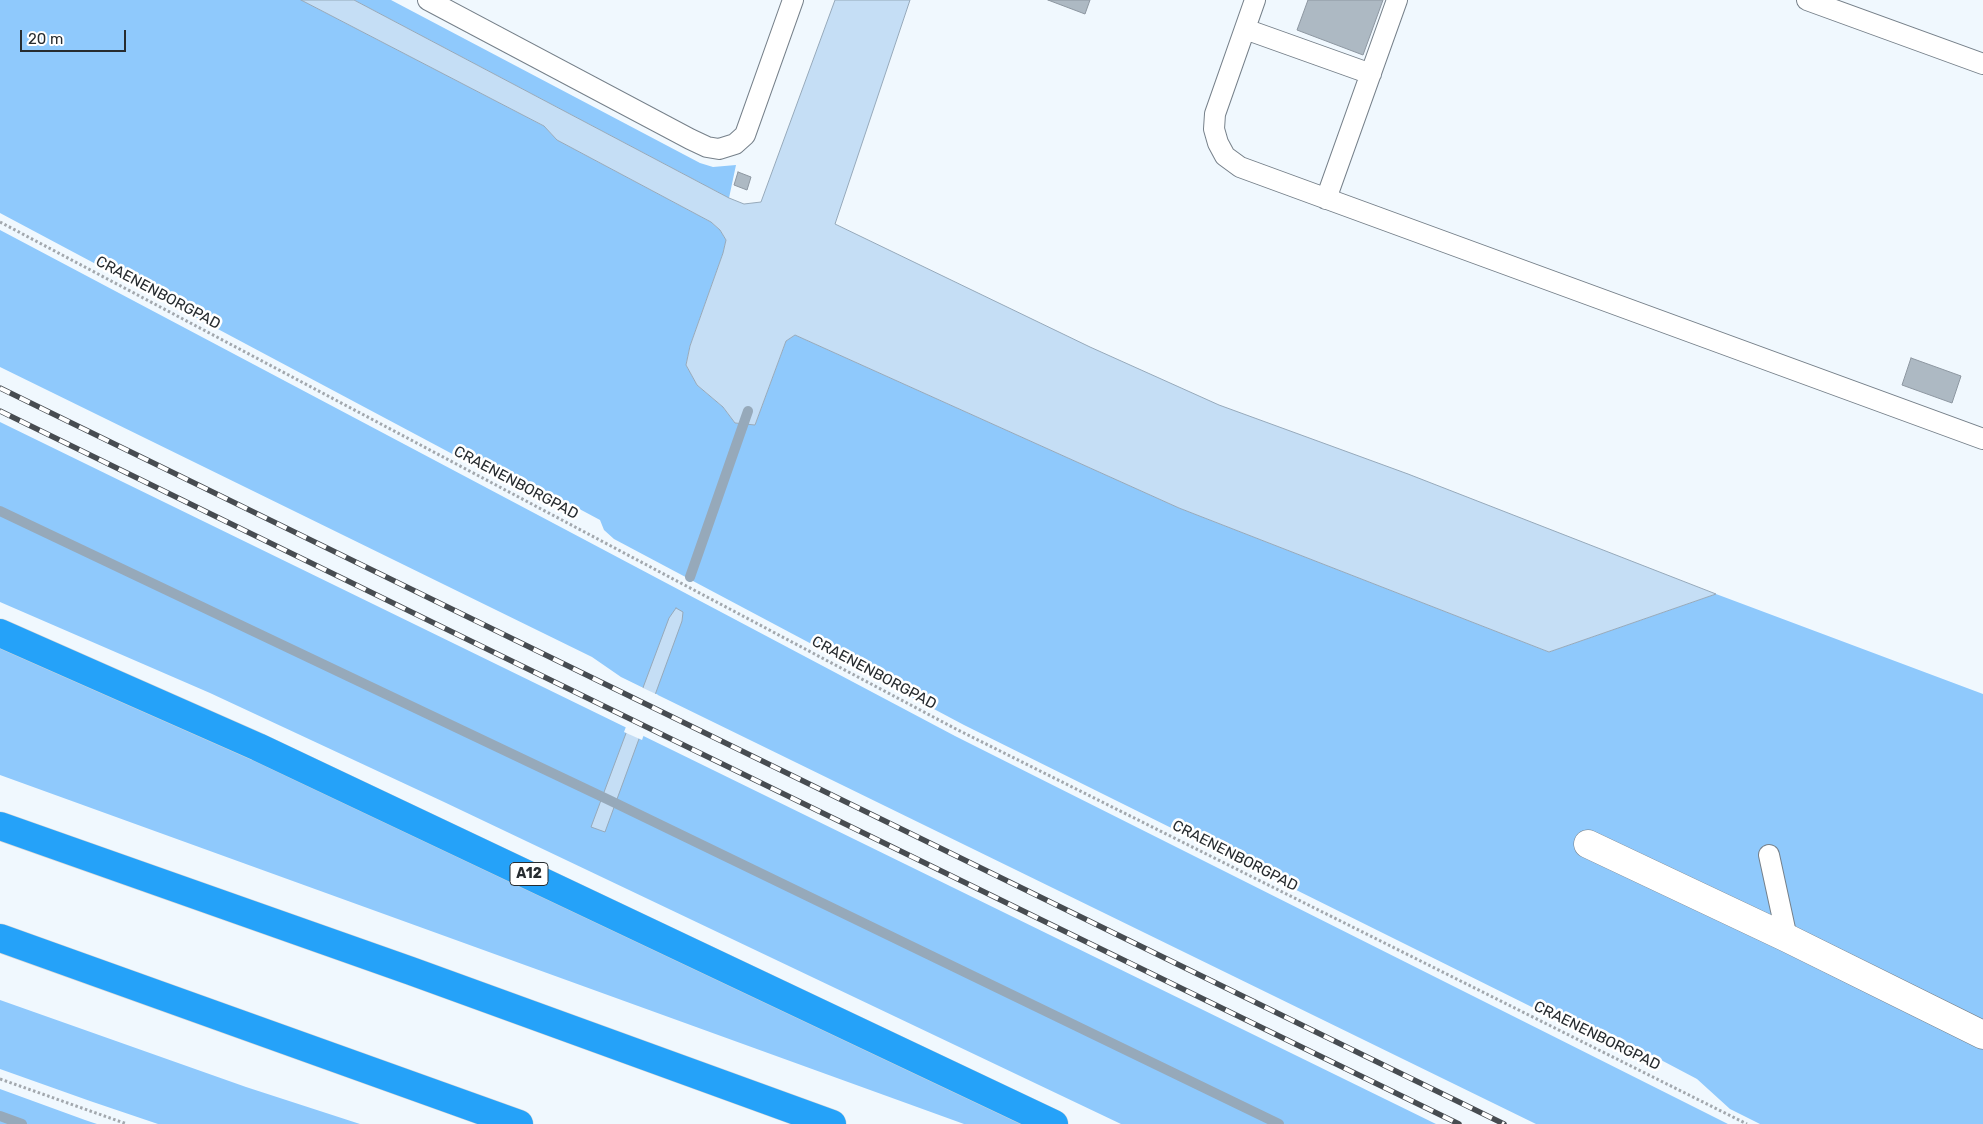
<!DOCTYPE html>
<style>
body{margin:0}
#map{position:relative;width:1983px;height:1124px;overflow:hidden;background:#f0f8fe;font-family:Rubik,sans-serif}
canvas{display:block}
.scale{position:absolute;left:20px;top:30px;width:106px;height:22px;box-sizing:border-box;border:2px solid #272c30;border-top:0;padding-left:6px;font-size:15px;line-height:18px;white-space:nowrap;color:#272c30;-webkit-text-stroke:4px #fff;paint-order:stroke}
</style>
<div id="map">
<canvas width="1983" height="1124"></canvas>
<div class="scale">20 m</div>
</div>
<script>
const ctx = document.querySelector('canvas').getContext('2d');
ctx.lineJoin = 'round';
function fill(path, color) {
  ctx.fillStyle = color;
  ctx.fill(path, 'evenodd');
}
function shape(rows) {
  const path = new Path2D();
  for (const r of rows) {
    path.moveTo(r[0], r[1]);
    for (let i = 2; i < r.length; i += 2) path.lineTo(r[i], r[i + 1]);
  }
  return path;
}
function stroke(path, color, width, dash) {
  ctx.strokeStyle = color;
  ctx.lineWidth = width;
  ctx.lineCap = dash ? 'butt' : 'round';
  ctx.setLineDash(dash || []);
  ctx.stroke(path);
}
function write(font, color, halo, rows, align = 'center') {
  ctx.font = font + ' Rubik,sans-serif';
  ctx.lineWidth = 5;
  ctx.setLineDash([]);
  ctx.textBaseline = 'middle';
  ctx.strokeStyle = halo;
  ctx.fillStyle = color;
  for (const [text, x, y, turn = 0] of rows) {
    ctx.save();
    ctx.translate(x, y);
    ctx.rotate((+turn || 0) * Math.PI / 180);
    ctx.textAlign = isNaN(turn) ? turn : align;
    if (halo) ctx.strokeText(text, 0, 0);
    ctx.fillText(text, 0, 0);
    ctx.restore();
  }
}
const green = shape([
 [0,0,301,0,544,126,557,140,711,222,720,230,726,240,723,253,690,346,686,365,697,385,723,407,735,423,755,425,786,341,795,335,1179,508,1549,652,1716,594,1983,694,1983,1124,1760,1124,1730,1109,1697,1079,1606,1031,1560,1021,964,725,614,539,604,530,600,520,527,481,512,476,490,474,0,213],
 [354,0,391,0,700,163,713,167,736,165,729,198],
 [0,230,955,736,1728,1124,1536,1124,621,677,592,657,0,367],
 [0,422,666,747,1436,1124,1121,1124,444,802,210,693,0,602],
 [0,644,178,722,1027,1124,964,1124,0,775],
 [0,1000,246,1087,360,1124,158,1124,90,1101,0,1069],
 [0,1089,85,1120,97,1124,0,1124]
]);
const water = shape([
 [301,0,354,0,729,198,744,204,761,202,835,0,910,0,835,224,1090,347,1219,405,1408,474,1716,594,1549,652,1179,508,795,335,786,341,755,425,735,423,723,407,697,385,686,365,690,346,723,253,726,240,720,230,711,222,557,140,544,126,301,0],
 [676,608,683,612,682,621,605,832,591,827,669,618,676,608]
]);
const pier = shape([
 [641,687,658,695,642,740,624,732]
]);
const stream = shape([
 [0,511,609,800,1279,1124],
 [690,577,748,411],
 [0,1116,22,1124]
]);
const building = shape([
 [1048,0,1090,0,1085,14,1048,0],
 [1308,0,1383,0,1363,55,1297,30,1308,0],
 [738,172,751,177,747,190,734,185,738,172],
 [1911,358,1961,376,1952,403,1902,385,1911,358]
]);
const path = shape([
 [0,222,956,729,1747,1124],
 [0,1079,127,1124]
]);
const service = shape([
 [428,0,690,139,707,147,719,149,735,144,745,135,793,0],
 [1255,0,1215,114,1214,129,1218,143,1225,156,1240,167,1983,439],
 [1807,0,1983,64],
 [1245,29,1371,74],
 [1326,199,1397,0],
 [1769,855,1787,938]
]);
const minor = shape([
 [1588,844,1787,938,1983,1035]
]);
const motorway = shape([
 [0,633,258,747,1054,1124],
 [0,826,411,971,832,1124],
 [0,938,519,1124]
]);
const rail = shape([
 [0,388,1504,1124],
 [0,411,1459,1124]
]);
const shields = [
 [529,874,38]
];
const shieldNames = [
 ["A12",529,874]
];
const streetNames = [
 ["CRAENENBORGPAD",158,293,28],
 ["CRAENENBORGPAD",516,483,28],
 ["CRAENENBORGPAD",874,673,28],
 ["CRAENENBORGPAD",1235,856,27],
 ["CRAENENBORGPAD",1597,1036,26]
];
fill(green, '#8fc9fc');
fill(water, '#c5def5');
stroke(water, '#96a9ba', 1);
fill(pier, '#f0f8fe');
stroke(stream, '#96a9ba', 10);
fill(building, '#adb9c3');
stroke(building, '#8d97a1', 1);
stroke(service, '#76808a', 22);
stroke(minor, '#76808a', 29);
stroke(motorway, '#d4d5d6', 29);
stroke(path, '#a2a8ae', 3, [2.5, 2.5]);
stroke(service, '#fff', 20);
stroke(minor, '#fff', 28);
stroke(motorway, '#25a2f9', 28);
stroke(rail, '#474c51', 5.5);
stroke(rail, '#fff', 4, [11]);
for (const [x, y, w] of shields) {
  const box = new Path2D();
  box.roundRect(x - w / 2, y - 11.5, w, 23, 4);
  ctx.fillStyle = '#fff';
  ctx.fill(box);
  stroke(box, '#272c30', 1);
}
write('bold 14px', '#272c30', null, shieldNames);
write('15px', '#272c30', '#fff', streetNames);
</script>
